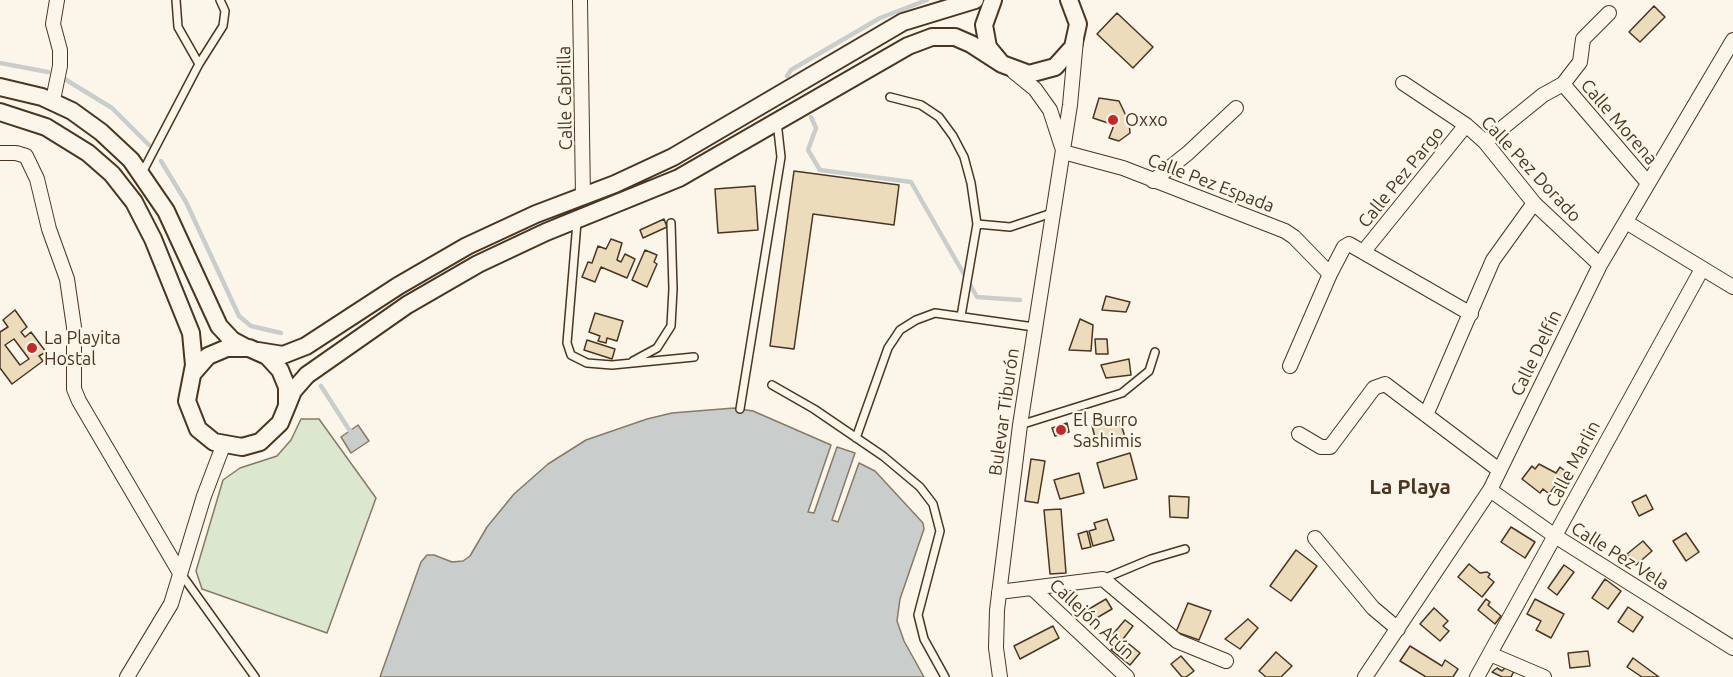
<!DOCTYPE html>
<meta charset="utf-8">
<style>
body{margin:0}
canvas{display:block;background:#fbf6e9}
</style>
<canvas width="1733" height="677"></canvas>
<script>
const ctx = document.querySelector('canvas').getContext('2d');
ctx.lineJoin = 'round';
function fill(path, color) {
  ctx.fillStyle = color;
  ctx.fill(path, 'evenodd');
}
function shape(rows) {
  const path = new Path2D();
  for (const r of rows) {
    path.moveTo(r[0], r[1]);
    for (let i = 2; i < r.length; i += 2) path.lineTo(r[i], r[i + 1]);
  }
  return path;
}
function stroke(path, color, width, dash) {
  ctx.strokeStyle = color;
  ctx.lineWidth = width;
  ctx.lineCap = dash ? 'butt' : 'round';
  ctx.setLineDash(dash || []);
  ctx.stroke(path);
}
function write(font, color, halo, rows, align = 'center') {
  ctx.font = font + ' Ubuntu,sans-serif';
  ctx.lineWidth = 4.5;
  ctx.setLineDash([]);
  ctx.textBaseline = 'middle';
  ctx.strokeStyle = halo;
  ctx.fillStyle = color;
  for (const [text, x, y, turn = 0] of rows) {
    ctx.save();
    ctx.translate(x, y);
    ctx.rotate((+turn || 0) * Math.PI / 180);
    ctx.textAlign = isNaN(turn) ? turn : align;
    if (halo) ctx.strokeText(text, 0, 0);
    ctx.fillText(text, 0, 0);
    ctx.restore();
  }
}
const green = shape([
 [301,419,319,419,376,498,327,633,202,589,196,571,223,480,240,468,277,456,291,440,301,419]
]);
const water = shape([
 [734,408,753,411,831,445,808,512,814,513,837,447,855,453,832,520,838,522,859,463,875,471,923,523,924,529,900,599,897,621,904,641,924,677,380,677,421,562,427,555,434,555,452,562,463,561,470,556,487,527,514,494,548,464,586,440,647,419,672,413,734,408],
 [358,425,369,441,351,453,341,437,358,425]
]);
const stream = shape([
 [0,63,48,72],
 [787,76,791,70,880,18,927,0],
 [63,78,112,108,149,145],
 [811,117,816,128,808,150,820,170,911,182,977,297,1020,300],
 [161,161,186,202,239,316,251,326,281,333],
 [321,386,350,431]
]);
const building = shape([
 [1654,6,1665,17,1640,42,1629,32,1654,6],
 [1117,13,1153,47,1133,68,1097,34,1117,13],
 [1099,98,1119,101,1129,122,1130,133,1119,141,1109,138,1114,125,1093,118,1099,98],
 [794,171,899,185,894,225,813,214,794,349,770,346,794,171],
 [755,186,758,230,718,233,715,189,755,186],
 [664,219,667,227,643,238,640,230,664,219],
 [611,239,622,243,617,260,621,262,625,254,635,259,627,278,601,267,595,282,582,277,588,262,592,263,598,246,606,249,611,239],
 [645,250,657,255,654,262,657,264,647,287,632,280,645,250],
 [1106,296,1130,302,1126,312,1102,310,1106,296],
 [15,310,27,327,21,332,25,337,31,332,46,352,39,356,43,361,12,384,0,368,0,332,8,327,3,320,15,310],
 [14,339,29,359,20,365,5,345,14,339],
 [595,313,623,321,617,341,607,338,606,343,598,341,600,336,589,332,595,313],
 [1080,319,1093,325,1091,351,1069,350,1080,319],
 [1095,339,1107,339,1108,354,1096,354,1095,339],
 [587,340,615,349,612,359,584,350,587,340],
 [1129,359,1131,375,1106,378,1101,365,1129,359],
 [1119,418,1125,437,1097,445,1092,426,1119,418],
 [1067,423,1069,432,1055,436,1052,428,1067,423],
 [1130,453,1137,479,1104,488,1097,463,1130,453],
 [1031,459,1045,461,1038,503,1025,501,1031,459],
 [1539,464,1556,473,1560,467,1566,472,1549,494,1543,489,1540,493,1522,479,1532,466,1535,469,1539,464],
 [1079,473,1084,493,1060,499,1054,480,1079,473],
 [1646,495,1653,509,1639,516,1632,502,1646,495],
 [1169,496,1189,497,1188,518,1170,517,1169,496],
 [1061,509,1066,573,1050,574,1044,510,1061,509],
 [1107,519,1114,540,1093,546,1089,531,1096,529,1094,523,1107,519],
 [1511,527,1535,542,1525,558,1501,542,1511,527],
 [1087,531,1091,547,1082,549,1078,534,1087,531],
 [1686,533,1699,552,1686,561,1673,541,1686,533],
 [1643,541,1652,551,1636,565,1627,554,1643,541],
 [1296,550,1317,566,1291,601,1270,586,1296,550],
 [1469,564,1480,573,1487,572,1490,574,1488,577,1494,582,1482,597,1458,577,1469,564],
 [1564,565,1574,572,1557,595,1548,588,1564,565],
 [1605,579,1621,591,1608,609,1592,598,1605,579],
 [1106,599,1112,609,1095,619,1089,609,1106,599],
 [1486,599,1490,602,1488,605,1501,616,1495,624,1478,610,1486,599],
 [1535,599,1564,614,1551,638,1536,630,1541,621,1527,614,1535,599],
 [1188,603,1211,611,1199,640,1176,632,1188,603],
 [1628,607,1643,617,1633,632,1618,622,1628,607],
 [1434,608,1448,621,1443,626,1449,631,1440,641,1420,624,1434,608],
 [1248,619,1258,628,1240,649,1225,639,1248,619],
 [1125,620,1133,626,1123,639,1140,653,1130,665,1111,650,1114,647,1107,641,1125,620],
 [1053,626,1059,638,1020,659,1014,646,1053,626],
 [1410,646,1442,666,1445,660,1458,669,1453,677,1426,677,1400,661,1410,646],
 [1588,651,1590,666,1570,668,1568,653,1588,651],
 [1276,652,1292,666,1281,677,1266,677,1259,671,1276,652],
 [1181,656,1194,671,1186,677,1182,677,1171,664,1181,656],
 [1633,658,1659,677,1642,677,1627,667,1633,658],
 [1506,667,1514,671,1511,677,1502,677,1492,672,1497,668,1502,671,1506,667]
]);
const service = shape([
 [176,0,178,27,199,64],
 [890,97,921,105,939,117,953,136,964,157,971,183,977,224],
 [142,173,199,64,223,26,225,11,220,0],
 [577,222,567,343,571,355,587,363,612,365,694,357],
 [961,316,977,224,1010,227,1052,213],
 [633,361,657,348,671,326,673,289,671,223],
 [772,385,814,409,883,456,920,487,933,504,940,531,918,615,924,639,945,677],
 [740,409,781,157,777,122],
 [1020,425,1122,393,1149,371,1155,352],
 [856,438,888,348,900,330,916,320,935,313,1034,327],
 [182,575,255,677],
 [1103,579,1151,559,1185,549]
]);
const minor = shape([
 [580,0,583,197],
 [1014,72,1035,89,1050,110,1062,147],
 [1403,83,1466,125,1485,142,1534,203,1600,265],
 [1563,84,1648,183],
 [53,100,60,66,60,50,53,24,57,0],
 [1485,142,1543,95,1563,84,1580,62,1583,39,1609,13],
 [1063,152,1123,168,1285,231,1294,237,1330,274],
 [0,153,16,153,26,156,37,179,49,229,67,279,74,327,74,389,79,401,180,573],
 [1153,181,1188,153,1236,108],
 [1626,222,1733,287],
 [1364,251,1466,125],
 [1290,366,1330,274,1344,247,1349,244,1471,314],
 [1426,415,1493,260,1534,203],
 [1299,434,1321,447,1330,447,1374,388,1385,384,1499,470],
 [1490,490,1555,536,1733,648],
 [1315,538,1373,608,1398,629],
 [1032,588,1127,677],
 [999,592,1103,579,1177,641,1226,661],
 [1490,654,1544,677],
 [127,677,171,604,204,496,223,446],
 [1000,677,996,648,997,610,1020,425,1070,105,1076,40],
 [1365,677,1490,490,1600,265,1733,40],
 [1477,677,1702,269]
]);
const tertiary = shape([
 [993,0,984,25,988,47,1002,64,1029,74,1055,67,1073,47,1078,24,1069,0],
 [0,87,42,97,72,111,101,132,131,160,166,211,219,326,232,340,245,347],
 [0,112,46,127,88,153,112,174,134,202,153,239,191,333,194,365,187,401,198,429,214,442,242,447,260,442,280,423,287,406,287,387,280,370,267,356,249,348,227,348,208,356,194,372],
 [258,351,283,355,306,346,398,286,467,246,536,214,615,184,673,157,903,22,975,0],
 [287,406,293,391,307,375,407,305,478,264,546,232,679,178,908,46,932,37,955,37,971,44,1002,64]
]);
const markers = [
 [1113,120,6,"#c62828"],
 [32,348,6,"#c62828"],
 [1061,430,6,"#c62828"]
];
const streetNames = [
 ["Calle Cabrilla",565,98,-91],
 ["Calle Morena",1619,122,49],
 ["Calle Pez Dorado",1531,169,47],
 ["Calle Pez Pargo",1401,177,-51],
 ["Calle Pez Espada",1211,183,21],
 ["Calle Delfín",1536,353,-64],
 ["Bulevar Tiburón",1004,412,-82],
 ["Calle Marlin",1573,464,-62],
 ["Calle Pez Vela",1620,556,32],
 ["Callejón Atún",1092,619,43]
];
const poiNames = [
 ["Oxxo",1125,120],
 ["La Playita",44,338],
 ["Hostal",44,359],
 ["El Burro",1073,420],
 ["Sashimis",1073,441]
];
const quarterNames = [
 ["La Playa",1410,487]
];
fill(green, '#dce7d0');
stroke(green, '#887966', 1.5);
fill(water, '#c9cecd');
stroke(water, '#887966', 1.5);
stroke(stream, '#c9cecd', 4.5);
fill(building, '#ecdcbc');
stroke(building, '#4a3520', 1.5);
stroke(service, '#4a3520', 10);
stroke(minor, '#4a3520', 16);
stroke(tertiary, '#4a3520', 20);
stroke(service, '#fbf6e9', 7);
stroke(minor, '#fbf6e9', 14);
stroke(tertiary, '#fbf6e9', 16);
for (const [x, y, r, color] of markers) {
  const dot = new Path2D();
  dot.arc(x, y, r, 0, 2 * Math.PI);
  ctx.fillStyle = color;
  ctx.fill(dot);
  stroke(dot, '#fbf6e9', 2);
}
write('18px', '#4a3520', '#fbf6e9', streetNames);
write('18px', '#4a3520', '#fbf6e9', poiNames, 'left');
write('bold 21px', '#4a3520', '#fbf6e9', quarterNames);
</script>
